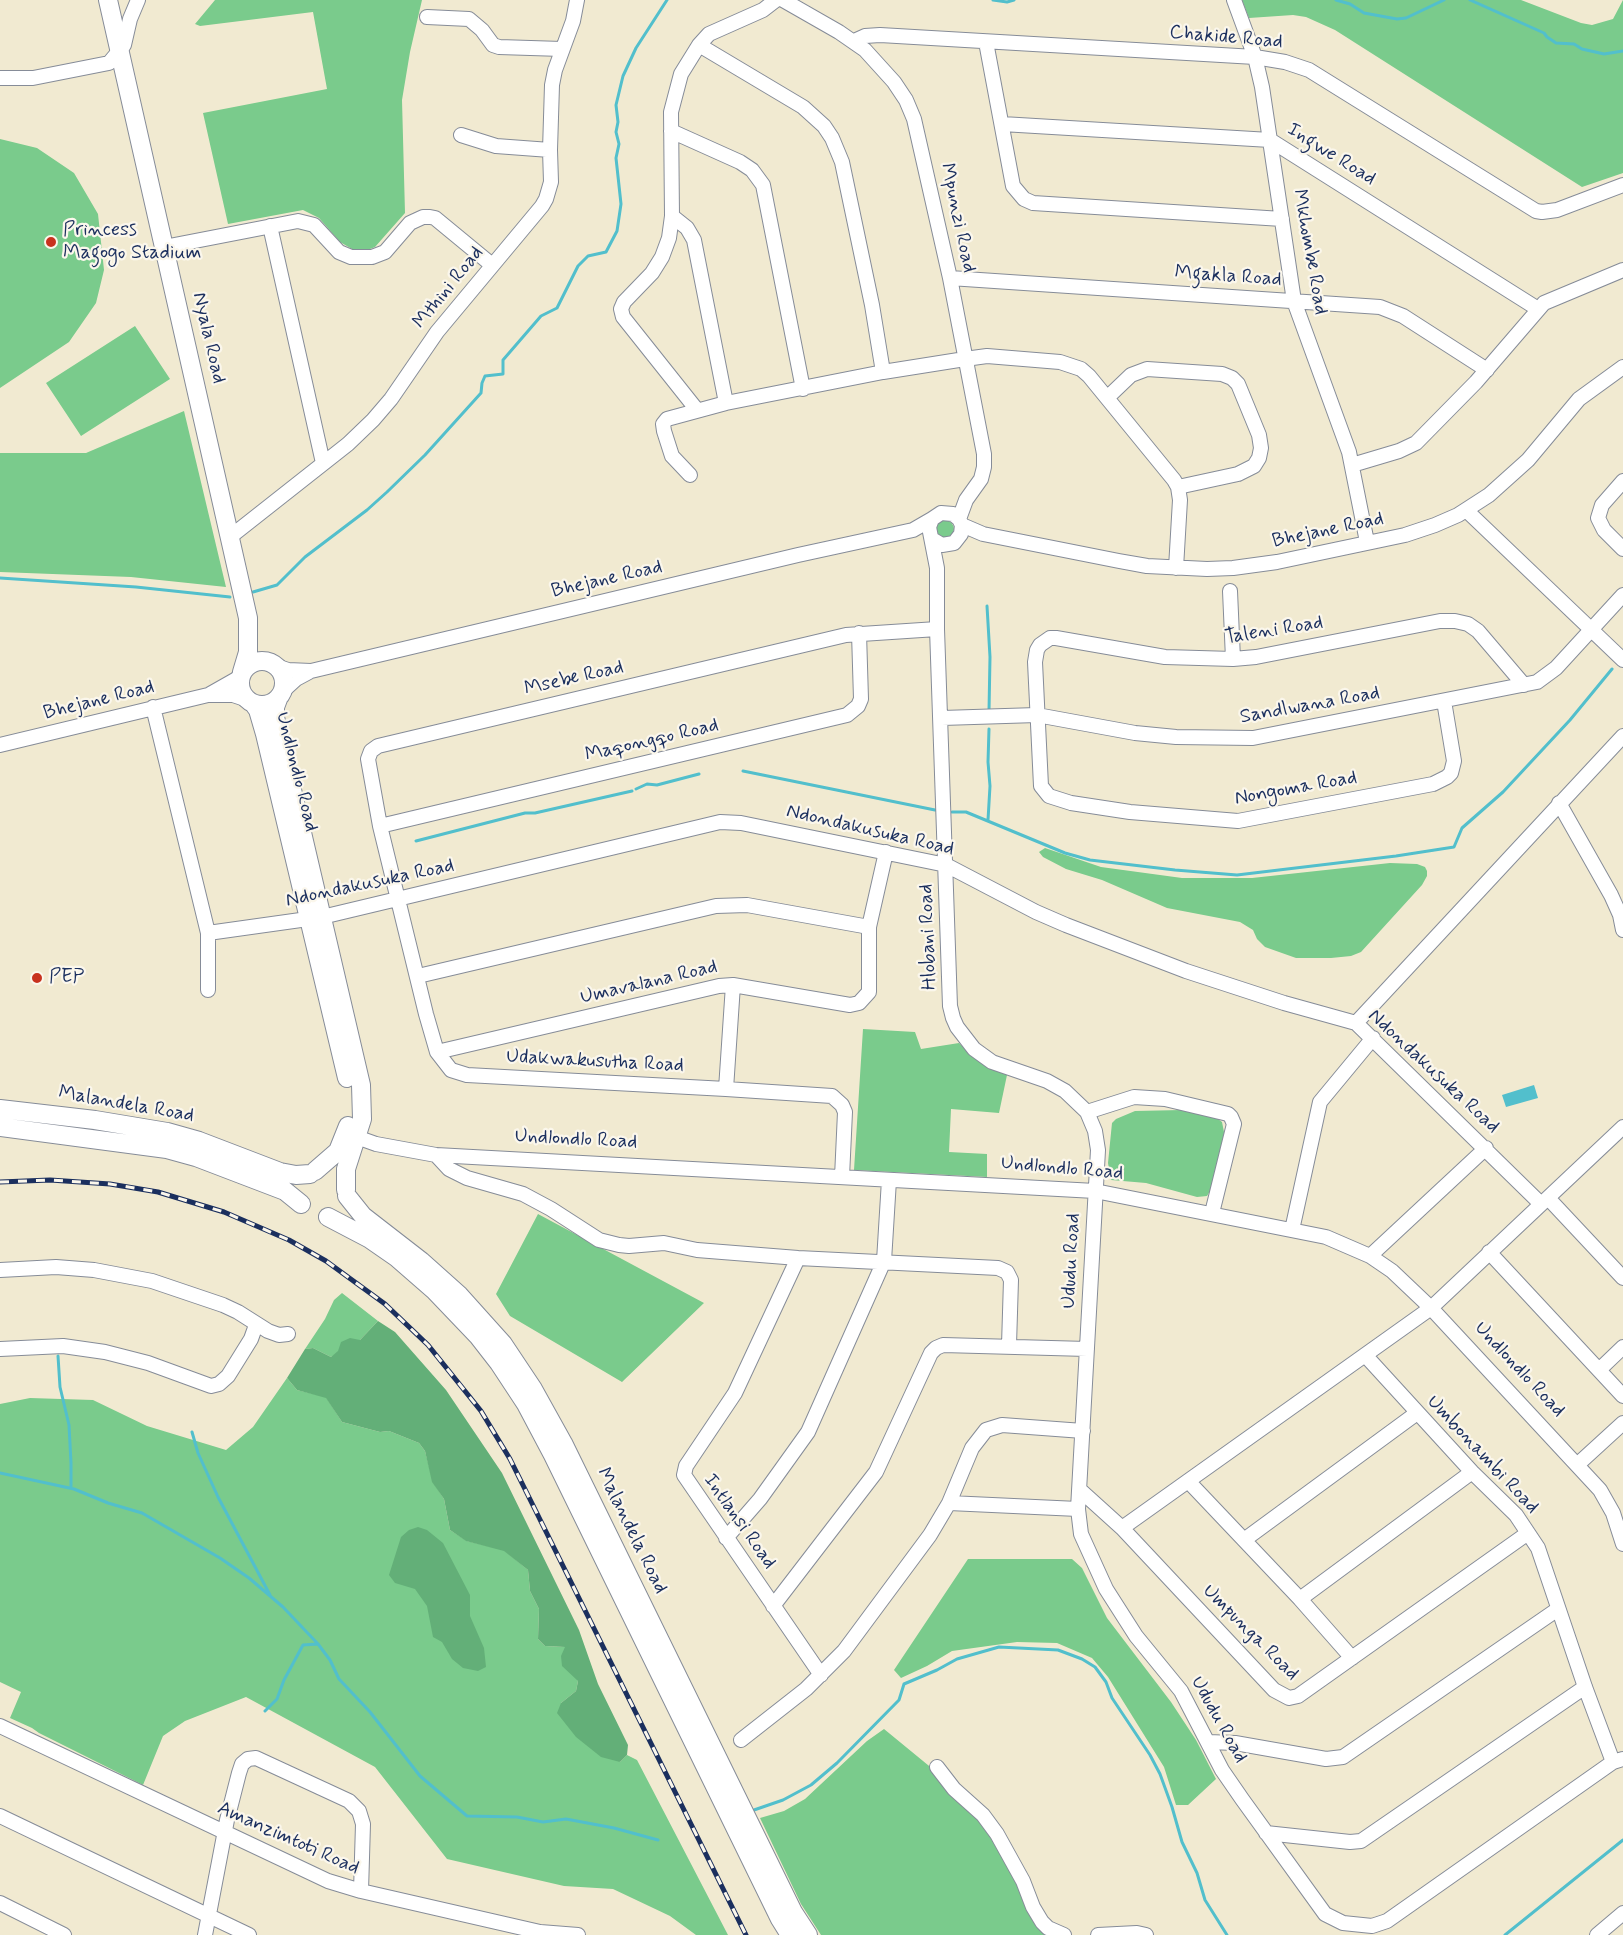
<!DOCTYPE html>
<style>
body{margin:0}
canvas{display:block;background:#f1ead1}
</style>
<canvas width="1623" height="1935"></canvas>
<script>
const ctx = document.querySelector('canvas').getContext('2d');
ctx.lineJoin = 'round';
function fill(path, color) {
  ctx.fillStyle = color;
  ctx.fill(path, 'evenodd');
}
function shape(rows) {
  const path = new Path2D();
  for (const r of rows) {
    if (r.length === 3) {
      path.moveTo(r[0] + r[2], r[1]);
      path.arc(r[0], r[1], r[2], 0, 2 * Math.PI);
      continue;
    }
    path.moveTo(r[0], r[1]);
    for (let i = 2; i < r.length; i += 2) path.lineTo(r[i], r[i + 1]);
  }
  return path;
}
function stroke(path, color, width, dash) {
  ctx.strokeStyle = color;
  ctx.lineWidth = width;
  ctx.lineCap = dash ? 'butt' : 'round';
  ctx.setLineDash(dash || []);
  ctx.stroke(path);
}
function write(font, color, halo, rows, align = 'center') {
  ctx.font = font + ' Mynerve,sans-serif';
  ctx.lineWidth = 4.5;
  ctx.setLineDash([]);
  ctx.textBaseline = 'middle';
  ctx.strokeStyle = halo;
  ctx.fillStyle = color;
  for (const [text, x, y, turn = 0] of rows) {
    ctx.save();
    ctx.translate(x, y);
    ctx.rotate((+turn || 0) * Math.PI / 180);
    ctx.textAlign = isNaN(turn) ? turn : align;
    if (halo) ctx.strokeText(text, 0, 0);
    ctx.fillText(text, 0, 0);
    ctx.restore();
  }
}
const green = shape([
 [215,0,422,0,410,52,402,100,405,213,375,247,365,251,352,249,340,242,319,218,303,210,228,224,203,113,327,89,313,12,200,26,195,24],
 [1242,0,1521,0,1581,23,1592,25,1613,19,1623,0,1623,173,1582,187,1335,30,1306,17,1293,15,1249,18],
 [0,139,37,148,74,173,98,214,104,270,96,303,69,342,0,388],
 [135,326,170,379,81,436,46,383],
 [184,411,226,587,131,577,0,572,0,453,86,453],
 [945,529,9],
 [1045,848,1101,867,1182,878,1252,878,1390,863,1417,864,1425,867,1427,871,1427,876,1422,885,1361,952,1351,956,1331,958,1296,958,1265,947,1257,939,1253,930,1240,922,1167,908,1102,880,1066,869,1043,857,1039,852],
 [863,1029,915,1032,921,1049,959,1043,974,1058,1007,1075,999,1113,951,1109,949,1152,987,1154,987,1177,854,1170],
 [1182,1110,1214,1116,1222,1122,1224,1132,1222,1158,1215,1183,1207,1196,1197,1197,1146,1183,1111,1180,1108,1163,1112,1123,1116,1119,1135,1111],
 [538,1214,704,1303,622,1382,510,1316,496,1294],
 [342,1293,378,1321,360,1340,331,1357,313,1348,305,1349,325,1319,334,1300],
 [287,1378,297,1390,326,1397,342,1422,380,1432,389,1431,419,1443,425,1451,433,1482,444,1499,450,1530,467,1541,504,1550,528,1570,530,1591,539,1609,538,1639,545,1646,565,1647,578,1681,576,1691,561,1703,620,1762,627,1755,637,1760,728,1935,696,1935,670,1916,613,1889,564,1886,447,1859,375,1767,246,1697,185,1721,163,1736,143,1785,39,1733,32,1728,10,1718,21,1692,0,1682,0,1404,30,1398,93,1400,147,1426,226,1450,253,1427],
 [968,1559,1072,1559,1082,1568,1107,1618,1171,1702,1196,1740,1216,1779,1188,1805,1176,1805,1164,1767,1108,1677,1092,1658,1057,1643,1017,1642,952,1651,927,1666,901,1678,894,1670],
 [884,1729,934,1770,977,1815,1053,1935,821,1935,801,1904,760,1818,784,1811,805,1799,867,1741]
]);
const forest = shape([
 [378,1321,395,1332,446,1390,502,1473,579,1630,598,1684,628,1745,627,1755,620,1762,601,1757,576,1737,557,1713,561,1703,576,1691,578,1681,562,1666,561,1656,565,1647,545,1646,538,1639,539,1609,530,1591,528,1570,504,1551,466,1541,450,1530,444,1499,432,1482,425,1451,419,1443,389,1431,380,1432,342,1422,326,1398,297,1390,287,1378,305,1349,313,1348,331,1357,338,1351,341,1342,350,1338,360,1340],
 [418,1527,427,1530,443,1543,470,1595,470,1616,484,1648,486,1667,478,1671,463,1668,452,1659,442,1642,433,1637,427,1606,415,1589,395,1583,389,1575,401,1537,409,1530]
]);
const water = shape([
 [1534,1085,1538,1098,1506,1107,1502,1095]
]);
const stream = shape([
 [993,0,1007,2,1014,0],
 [1336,0,1350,4,1364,13,1397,19,1406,18,1444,0],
 [1470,0,1544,33,1547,37,1556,43,1574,44,1582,49,1604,54,1623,51],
 [0,578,136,587,230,597],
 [253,592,277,585,305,557,367,510,387,492,425,455,481,393,482,383,485,376,503,374,503,360,541,316,557,308,578,266,588,256,606,252,617,231,621,204,616,158,619,144,616,132,618,122,616,105,623,76,636,48,667,0],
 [987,606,990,657,989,711],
 [743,771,935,810],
 [636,789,647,784,657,785,699,774],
 [952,812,966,812,1065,853,1090,860,1175,870,1237,875,1396,856,1454,847,1462,828,1503,792,1570,720,1612,669],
 [988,820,990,786,988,762,989,729],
 [416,841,525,813,535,813,632,791],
 [58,1356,60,1387,69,1425,71,1463,71,1488],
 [192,1432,198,1453,218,1497,270,1595],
 [0,1473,74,1489,108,1503,142,1513,220,1558,249,1578,283,1607,318,1644,330,1660,339,1679,370,1712,420,1776,467,1816,517,1817,543,1822,566,1819,614,1828,658,1840],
 [265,1711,277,1699,284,1680,303,1645,318,1644],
 [754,1810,783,1800,811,1785,837,1763,899,1700,904,1684,937,1670,957,1659,999,1647,1058,1650,1082,1659,1095,1667,1106,1682,1112,1698,1150,1755,1160,1774,1172,1807,1182,1842,1197,1873,1205,1900,1227,1935],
 [1505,1935,1623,1840]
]);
const minor = shape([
 [783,0,839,32,865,50,894,82,906,100,914,119,950,278,984,454,984,467,981,479,966,500,959,519],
 [1234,0,1255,57,1262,87,1294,301,1349,452,1367,542],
 [427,17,469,19,482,30,493,45,499,47,562,49],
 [854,41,865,36,880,35,1255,57,1285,62,1309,70,1536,211,1542,212,1557,210,1623,185],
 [986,42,1013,186,1024,199,1033,203,1282,219],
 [699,45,803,107,824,126,832,138,842,162,872,305,883,372],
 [0,78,33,78,109,63,124,45,130,19,138,0],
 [1002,124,1270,140,1538,309],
 [671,131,740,162,752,170,763,185,803,389],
 [461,135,496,146,550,150],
 [672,216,687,228,694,240,726,403],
 [270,226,323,463],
 [164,247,298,221,314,225,339,252,351,257,372,257,385,252,410,223,423,217,430,217,435,218,492,265],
 [950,278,1380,307,1403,316,1487,370],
 [1108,397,1131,375,1147,369,1222,374,1232,378,1238,384,1259,435,1261,448,1259,458,1254,466,1238,474,1178,487],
 [697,410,623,317,621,309,624,302,652,273,662,257,669,238,672,216,671,112,681,74,699,45,709,34,763,10,776,0],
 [1352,465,1399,451,1416,443,1476,382,1544,303,1623,270],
 [690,475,672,456,664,431,663,424,667,419,726,403,883,372,965,359,987,356,1060,362,1081,369,1089,376,1174,480,1178,487,1180,500,1176,568],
 [1623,481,1602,505,1598,518,1604,530,1623,549],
 [1467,511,1623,660],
 [962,525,983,534,1119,561,1147,566,1207,569,1233,568,1277,562,1405,535,1435,525,1458,515,1489,495,1528,460,1579,399,1623,367],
 [230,537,348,444,373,420,391,399,437,332,542,206,546,199,551,182,550,150,552,85,555,70,573,21,577,0],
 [932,539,942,545,954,543,961,534,962,525,959,519,953,514,941,513,932,519,929,527,937,568,937,629,950,1006,953,1018,957,1027,974,1049,992,1062,1047,1081,1065,1091,1087,1112,1095,1131,1098,1150,1078,1509,1081,1534,1106,1589,1136,1636,1181,1691,1222,1770,1242,1799,1325,1914,1343,1923,1372,1926,1387,1921,1613,1762,1623,1759],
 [1230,591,1233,659],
 [279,667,288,670,311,671,798,555,913,530,932,519],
 [284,690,296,679,309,672],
 [210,694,240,677],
 [1444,701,1454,761,1451,773,1447,777,1433,784,1238,821,1130,812,1071,803,1049,796,1041,786,1035,662,1037,650,1040,645,1050,638,1056,638,1165,657,1233,659,1256,657,1440,621,1455,621,1468,624,1478,631,1524,685],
 [153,707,208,933,208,990],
 [942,718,1037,715,1135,733,1176,737,1253,738,1537,682,1556,668,1623,595],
 [0,745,208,695,233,695,248,700],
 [1559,803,1611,895,1620,915,1623,930],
 [380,826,847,715,858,706,861,699,859,633],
 [208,933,322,917,720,822,741,823,946,865,1036,912,1066,925,1186,971,1284,1003,1356,1023,1541,1204],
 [418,976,716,906,747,905,869,927],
 [1356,1023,1623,736],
 [437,1052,719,986,733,985,850,1005,859,1003,869,992,869,927,886,852],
 [726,1089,733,985],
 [1087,1112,1134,1097,1165,1099,1228,1114,1231,1117,1234,1124,1212,1213],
 [348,1134,376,1144,436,1155,1095,1191,1326,1237,1370,1256,1392,1271,1431,1308,1600,1490,1613,1513,1623,1544],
 [436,1155,449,1169,467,1178,523,1194,551,1209,599,1240,619,1245,629,1246,664,1243,697,1250,798,1258,998,1268,1007,1272,1011,1280,1009,1345],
 [842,1177,845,1112,842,1105,832,1096,726,1089,467,1075,451,1070,437,1052,426,1014,380,826,368,759,371,751,378,746,846,635,937,629],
 [1548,1198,1623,1278],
 [1292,1230,1320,1102,1373,1038],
 [1489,1252,1623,1396],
 [1370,1256,1486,1148],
 [798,1258,735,1393,686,1466,684,1475,821,1675],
 [0,1270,56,1267,94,1270,152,1281,223,1305,238,1312,268,1331,279,1335,288,1334],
 [0,1349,63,1346,105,1352,148,1363,211,1386,219,1384,228,1376,251,1339,256,1325],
 [1365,1355,1472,1472,1516,1515,1538,1548,1585,1687,1613,1762],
 [1599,1370,1623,1347],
 [1577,1465,1623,1423],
 [1188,1481,1300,1599,1352,1658],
 [1080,1490,1122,1528,1274,1690,1289,1698,1298,1696,1528,1533],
 [949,1503,972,1448,986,1430,1002,1425,1083,1431],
 [1122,1528,1431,1308,1623,1127],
 [726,1538,760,1499,808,1432,884,1261,889,1180],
 [1244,1540,1417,1413],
 [1300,1599,1472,1472],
 [773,1606,876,1472,931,1353,936,1348,943,1345,1087,1349],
 [0,1726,328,1881,361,1891,540,1932,578,1935],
 [741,1740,806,1689,844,1651,930,1535,949,1503,1078,1509],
 [1208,1742,1235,1743,1326,1759,1343,1757,1558,1609],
 [937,1767,954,1789,983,1815,997,1834,1023,1881,1033,1907,1042,1922,1048,1928,1064,1935],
 [0,1816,249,1935],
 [1266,1833,1350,1842,1361,1841,1585,1687],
 [0,1903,64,1935],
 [205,1935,227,1820,239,1773,242,1764,248,1759,256,1758,349,1801,359,1811,363,1824,361,1891],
 [1098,1935,1137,1933,1146,1935],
 [1597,1935,1623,1913]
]);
const major = shape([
 [108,0,248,618,248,652,242,672],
 [262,683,22],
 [278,699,275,707,275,717,361,1085,362,1119,346,1169,346,1190],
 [253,703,258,710,265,734,347,1078],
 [0,1109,95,1120,167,1132,199,1141,280,1172,296,1175,310,1174],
 [0,1127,167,1149,196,1157,285,1191,301,1204],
 [315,1171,338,1151,348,1126],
 [347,1196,363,1216,421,1261,459,1295,503,1344,533,1389,563,1443,793,1912,808,1935],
 [328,1217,370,1239,396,1257,435,1291,478,1336,499,1363,526,1404,553,1455,780,1919,790,1935]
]);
const rail = shape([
 [0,1182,50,1180,110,1184,158,1192,224,1212,289,1240,326,1261,385,1304,428,1345,481,1411,510,1459,746,1935]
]);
const markers = [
 [51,242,6,"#c8321e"],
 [37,978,6,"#c8321e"]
];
const streetNames = [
 ["Chakide Road",1226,38,5],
 ["Ingwe Road",1331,155,32],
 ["Mpunzi Road",957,218,78],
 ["Mkhombe Road",1309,252,80],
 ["Mgakla Road",1228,277,4],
 ["Mthini Road",449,288,-51],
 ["Nyala Road",208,338,77],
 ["Bhejane Road",1328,531,-12],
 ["Bhejane Road",607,580,-13],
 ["Taleni Road",1274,631,-9],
 ["Msebe Road",574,679,-13],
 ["Bhejane Road",99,701,-14],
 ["Sandlwana Road",1310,706,-10],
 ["Maqongqo Road",652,741,-13],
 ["Undlondlo Road",296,772,76],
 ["Nongoma Road",1296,789,-10],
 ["Ndondakusuka Road",870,831,13],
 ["Ndondakusuka Road",370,884,-12],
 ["Hlobani Road",929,937,-92],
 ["Umavalana Road",649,983,-13],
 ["Udakwakusutha Road",595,1062,3],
 ["Ndondakusuka Road",1433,1072,43],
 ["Malandela Road",126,1105,10],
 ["Undlondlo Road",576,1140,3],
 ["Undlondlo Road",1062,1169,5],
 ["Ududu Road",1072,1261,-87],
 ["Undlondlo Road",1519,1370,47],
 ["Umbonambi Road",1482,1455,47],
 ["Intlansi Road",739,1522,55],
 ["Malandela Road",631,1531,64],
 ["Umpunga Road",1250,1633,45],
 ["Ududu Road",1218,1720,61],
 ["Amanzimtoti Road",288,1839,24]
];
const poiNames = [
 ["Princess",63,231],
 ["Magogo Stadium",63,254],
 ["PEP",49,978]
];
fill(green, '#7acb8c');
fill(forest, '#63af78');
fill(water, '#52bfcc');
stroke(stream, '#52bfcc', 3);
stroke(minor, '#868c98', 16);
stroke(major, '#868c98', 20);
stroke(minor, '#fff', 14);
stroke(major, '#fff', 18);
stroke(rail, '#1b2f5e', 5);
stroke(rail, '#fbf7ec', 3, [9]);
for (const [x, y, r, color] of markers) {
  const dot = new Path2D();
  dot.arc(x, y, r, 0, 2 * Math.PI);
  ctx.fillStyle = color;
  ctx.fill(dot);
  stroke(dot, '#fbf7ec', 2);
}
write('20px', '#1b2f5e', '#fbf7ec', streetNames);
write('20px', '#1b2f5e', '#fbf7ec', poiNames, 'left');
</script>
